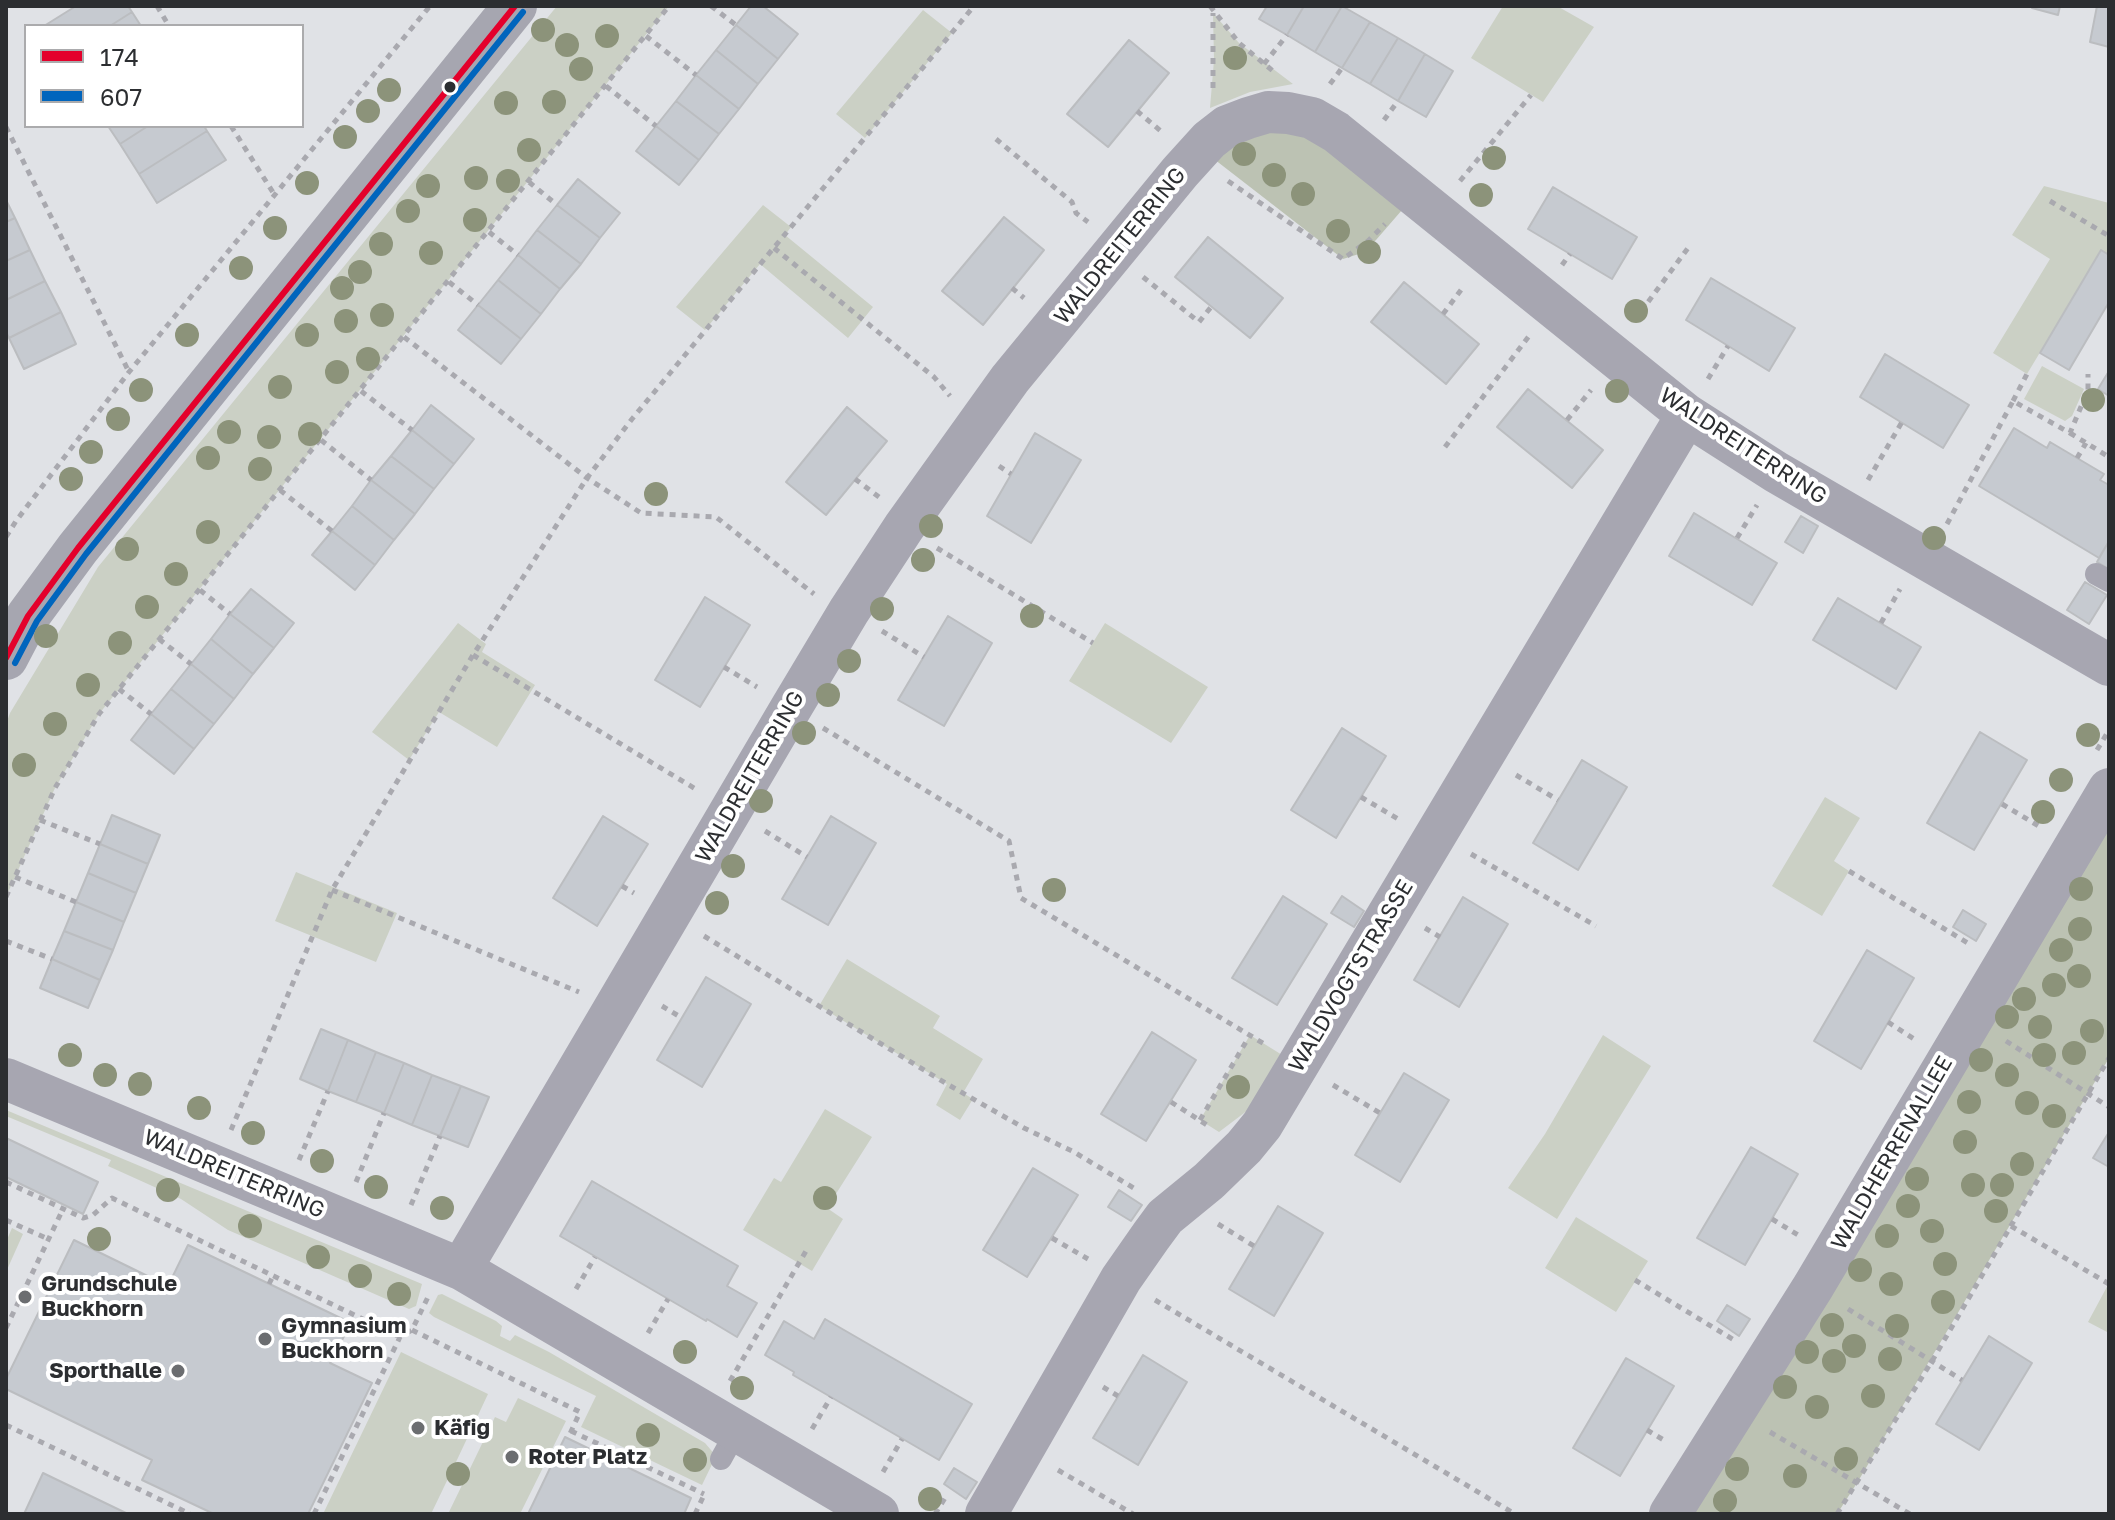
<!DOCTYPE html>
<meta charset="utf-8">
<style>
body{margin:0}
#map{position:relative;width:2115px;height:1520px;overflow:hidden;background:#e0e2e6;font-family:"Golos Text",sans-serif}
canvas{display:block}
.frame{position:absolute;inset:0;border:8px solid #2c2e31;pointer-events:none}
.legend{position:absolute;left:24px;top:24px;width:280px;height:104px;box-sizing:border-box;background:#fff;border:2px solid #ababad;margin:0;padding:10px 14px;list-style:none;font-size:24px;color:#2c2e31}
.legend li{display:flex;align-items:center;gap:16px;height:40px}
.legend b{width:40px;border:2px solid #ababad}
</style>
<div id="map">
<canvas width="2115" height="1520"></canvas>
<div class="frame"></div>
<ul class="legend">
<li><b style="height:10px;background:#e4002b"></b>174</li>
<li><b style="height:10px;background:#0065bd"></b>607</li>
</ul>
</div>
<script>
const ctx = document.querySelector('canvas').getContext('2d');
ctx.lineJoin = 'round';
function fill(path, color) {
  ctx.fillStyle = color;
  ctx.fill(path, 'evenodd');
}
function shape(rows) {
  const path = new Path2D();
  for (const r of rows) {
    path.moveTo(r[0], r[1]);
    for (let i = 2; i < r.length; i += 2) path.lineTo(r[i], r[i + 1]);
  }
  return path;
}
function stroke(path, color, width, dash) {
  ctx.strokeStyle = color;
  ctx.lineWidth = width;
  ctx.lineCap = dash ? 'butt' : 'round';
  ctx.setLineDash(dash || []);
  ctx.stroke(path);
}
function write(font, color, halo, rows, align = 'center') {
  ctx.font = font + ' "Golos Text",sans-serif';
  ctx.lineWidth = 8;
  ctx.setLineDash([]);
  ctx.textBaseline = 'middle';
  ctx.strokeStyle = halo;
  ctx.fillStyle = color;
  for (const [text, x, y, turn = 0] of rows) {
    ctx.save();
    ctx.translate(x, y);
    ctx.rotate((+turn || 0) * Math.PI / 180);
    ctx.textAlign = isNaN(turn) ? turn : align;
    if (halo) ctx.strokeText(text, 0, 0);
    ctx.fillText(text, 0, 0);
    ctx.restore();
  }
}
const green = shape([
 [557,6,669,6,99,714,55,788,6,897,6,724,10,713,98,567],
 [1503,6,1557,6,1594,27,1543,102,1471,58],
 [923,10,952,33,865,138,836,114],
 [1213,13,1239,43,1293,84,1250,92,1210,108,1214,60],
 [2044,186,2109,203,2109,255,2101,251,2027,374,1993,353,2050,259,2012,235],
 [763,205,791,227,785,235,873,307,848,338,760,264,705,330,676,307],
 [2042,366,2084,389,2072,416,2065,421,2024,399],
 [458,623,486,644,482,652,535,685,497,747,439,712,409,760,372,732],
 [1105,623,1208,687,1171,743,1069,681],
 [1825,797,1860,818,1834,861,1849,871,1822,916,1772,886],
 [296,872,397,913,376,962,275,921],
 [847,959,940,1016,933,1028,983,1059,963,1093,973,1099,960,1120,936,1105,947,1084,819,1006],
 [1250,1035,1287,1058,1256,1104,1219,1132,1200,1120],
 [1603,1035,1651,1066,1557,1219,1508,1188,1545,1134],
 [825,1109,872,1137,827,1208,843,1219,812,1271,743,1230,774,1178,781,1182],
 [6,1110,422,1284,416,1306,409,1309,228,1230,181,1199,108,1166,111,1160,6,1116],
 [1576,1217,1648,1261,1616,1312,1545,1268],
 [12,1228,23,1234,6,1272,6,1242],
 [2109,1283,2109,1333,2088,1322],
 [442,1294,496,1321,502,1326,500,1336,510,1341,515,1335,549,1352,705,1443,716,1456,702,1485,581,1427,596,1396,434,1317,429,1313,438,1295],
 [401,1352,488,1394,456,1462,431,1514,323,1514],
 [518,1398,566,1421,520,1514,448,1514,495,1417,506,1422]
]);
const forest = shape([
 [1268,112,1415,195,1376,240,1362,253,1343,259,1201,149],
 [2109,820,2109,1058,1857,1483,1837,1514,1686,1514]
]);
const building = shape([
 [76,6,128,6,132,12,110,26,44,26,76,6],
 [751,6,763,6,798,34,778,59,736,25,751,6],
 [1267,6,1304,6,1287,35,1259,19,1267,6],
 [1304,6,1342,6,1315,52,1287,35,1304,6],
 [1342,6,1370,22,1342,68,1315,52,1342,6],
 [2033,6,2060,6,2058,15,2032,8,2033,6],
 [2097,6,2109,6,2109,47,2090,42,2097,6],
 [132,12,141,26,110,26,132,12],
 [1370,22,1398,38,1370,84,1342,68,1370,22],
 [736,25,778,59,758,84,716,50,736,25],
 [1398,38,1425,54,1398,101,1370,84,1398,38],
 [1129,40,1169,73,1108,147,1067,114,1129,40],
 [716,50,758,84,739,109,696,75,716,50],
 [1425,54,1453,71,1426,117,1398,101,1425,54],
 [696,75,739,109,719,134,676,101,696,75],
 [676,101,719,134,699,160,656,126,676,101],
 [108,126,148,126,120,144,108,126],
 [148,126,204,126,207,131,139,174,120,144,148,126],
 [656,126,699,160,679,185,636,151,656,126],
 [207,131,226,160,157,203,139,174,207,131],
 [578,179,620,213,600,238,557,205,578,179],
 [1553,187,1637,237,1612,279,1528,229,1553,187],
 [6,200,15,218,6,222,6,200],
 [557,205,600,238,581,264,537,230,557,205],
 [1004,217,1044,250,983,325,942,291,1004,217],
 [15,218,30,250,6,261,6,222,15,218],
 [537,230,581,264,560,289,518,255,537,230],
 [1208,237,1283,298,1250,338,1175,277,1208,237],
 [30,250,45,281,6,300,6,261,30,250],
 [2101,250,2109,255,2109,302,2069,370,2040,353,2101,250],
 [518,255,560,289,541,314,498,280,518,255],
 [1711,278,1795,328,1769,371,1686,320,1711,278],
 [498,280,541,314,521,339,478,305,498,280],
 [45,281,61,312,9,338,6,332,6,300,45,281],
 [1404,282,1479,344,1446,384,1371,322,1404,282],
 [478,305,521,339,501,364,458,330,478,305],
 [61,312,76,344,24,369,9,338,61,312],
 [1885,354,1969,405,1943,448,1860,397,1885,354],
 [2109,371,2109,396,2098,389,2109,371],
 [1528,389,1603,450,1572,488,1497,427,1528,389],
 [431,405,474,439,454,464,412,430,431,405],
 [847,407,887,441,826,515,786,482,847,407],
 [2014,428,2047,448,2050,442,2104,474,2100,480,2109,485,2109,541,2099,558,1979,486,2014,428],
 [412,430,454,464,434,489,391,456,412,430],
 [1035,433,1081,460,1031,543,987,516,1035,433],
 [391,456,434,489,415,514,371,480,391,456],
 [371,480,415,514,394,540,352,506,371,480],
 [352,506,394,540,375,565,332,531,352,506],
 [1694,513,1777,563,1752,605,1669,556,1694,513],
 [1801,516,1818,526,1803,553,1785,542,1801,516],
 [332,531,375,565,355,590,312,555,332,531],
 [2109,541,2109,569,2097,562,2109,541],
 [2085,582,2107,595,2089,624,2067,610,2085,582],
 [251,589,294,623,274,648,230,614,251,589],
 [705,597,750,625,700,707,655,680,705,597],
 [1838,598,1921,647,1896,689,1813,640,1838,598],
 [230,614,274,648,253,674,211,639,230,614],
 [948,616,992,643,944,726,898,700,948,616],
 [211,639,253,674,234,699,191,664,211,639],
 [191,664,234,699,214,724,171,689,191,664],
 [171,689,214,724,194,749,151,714,171,689],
 [151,714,194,749,174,774,131,740,151,714],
 [1342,728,1386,756,1336,838,1291,810,1342,728],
 [1980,732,2027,760,1974,850,1927,823,1980,732],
 [1582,760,1627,787,1578,870,1533,843,1582,760],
 [112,815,160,835,148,864,100,844,112,815],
 [603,816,648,844,597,926,553,898,603,816],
 [831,816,876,843,828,925,782,899,831,816],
 [100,844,148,864,136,893,88,873,100,844],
 [88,873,136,893,124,922,76,902,88,873],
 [1283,896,1327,924,1277,1005,1232,978,1283,896],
 [1342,896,1364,911,1354,927,1331,913,1342,896],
 [1463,897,1508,924,1459,1007,1414,980,1463,897],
 [76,902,124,922,113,950,64,931,76,902],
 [1963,910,1986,924,1976,941,1953,927,1963,910],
 [64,931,113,950,100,980,52,959,64,931],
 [1867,950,1914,978,1861,1069,1814,1041,1867,950],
 [52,959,100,980,88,1008,40,988,52,959],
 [706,977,751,1004,702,1087,657,1060,706,977],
 [321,1029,348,1040,328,1091,300,1079,321,1029],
 [1152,1032,1196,1060,1146,1141,1101,1114,1152,1032],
 [348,1040,376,1052,356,1102,328,1091,348,1040],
 [376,1052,404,1063,384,1113,356,1102,376,1052],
 [404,1063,432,1075,412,1125,384,1113,404,1063],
 [1404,1073,1449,1100,1400,1182,1355,1155,1404,1073],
 [432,1075,461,1086,440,1136,412,1125,432,1075],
 [461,1086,489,1097,468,1147,440,1136,461,1086],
 [2109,1132,2109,1167,2093,1158,2109,1132],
 [6,1138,98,1182,83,1214,6,1177,6,1138],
 [1751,1147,1798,1174,1745,1265,1697,1238,1751,1147],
 [1033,1168,1078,1195,1027,1277,983,1250,1033,1168],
 [592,1181,738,1266,727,1286,757,1303,737,1337,707,1319,706,1321,560,1236,592,1181],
 [1119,1190,1142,1205,1131,1221,1108,1207,1119,1190],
 [1278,1206,1323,1233,1274,1316,1229,1289,1278,1206],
 [74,1240,168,1286,188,1245,351,1323,330,1363,372,1383,308,1514,214,1514,142,1480,152,1460,6,1389,6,1379,74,1240],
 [1727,1305,1750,1319,1739,1336,1717,1321,1727,1305],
 [825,1319,972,1404,939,1460,793,1375,794,1372,765,1355,784,1321,814,1339,825,1319],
 [1989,1336,2032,1363,1979,1450,1936,1424,1989,1336],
 [1143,1355,1187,1382,1138,1465,1093,1438,1143,1355],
 [1626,1358,1674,1386,1620,1476,1573,1448,1626,1358],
 [565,1437,691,1498,684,1514,528,1514,565,1437],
 [954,1468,977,1482,966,1499,944,1484,954,1468],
 [43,1473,128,1514,24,1514,43,1473]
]);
const path = shape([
 [157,6,169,26],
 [711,6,736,25],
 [1210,6,1239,43,1273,71],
 [646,36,696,75],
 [1264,64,1287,35],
 [1330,84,1342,68],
 [606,86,656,126],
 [1213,88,1213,13],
 [1137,111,1162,132],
 [1384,120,1398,101],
 [231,126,274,194],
 [6,127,129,372],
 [996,139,1072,202,1076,213,1088,222],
 [1228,181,1343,259,1368,241,1385,224],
 [1460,181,1531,95],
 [529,182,557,205],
 [2050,201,2109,236],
 [489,232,518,255],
 [774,248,934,377,950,396],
 [1562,265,1570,254],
 [1143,277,1199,322,1211,307],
 [449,282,478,305],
 [1012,288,1024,298],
 [1443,314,1464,286],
 [1634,321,1688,248],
 [404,337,587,478,641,513,716,517,814,594],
 [1708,379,1728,346],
 [361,391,412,430],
 [2013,401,2027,374],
 [1567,420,1591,390],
 [2070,433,2109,457],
 [321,440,371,480],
 [1445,447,1529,336],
 [2077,458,2086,443],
 [999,466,1011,474],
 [855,479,879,497],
 [1868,480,1902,422],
 [280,490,332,531],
 [1947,524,2013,401,2070,433,2088,390,2088,374],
 [6,537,16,521,129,372,430,6],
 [1737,538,1757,505],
 [937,548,1093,643],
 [200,590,230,614],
 [1881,623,1900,589],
 [882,631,924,657],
 [159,639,191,664],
 [473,655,699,791],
 [724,667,757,687],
 [119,689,151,714],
 [823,728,1009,841,1021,898,1266,1045],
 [2097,750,2109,730],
 [1516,775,1558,800],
 [1361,797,1398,819],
 [2002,804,2042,828],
 [40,820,100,844],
 [765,831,807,857],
 [1471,854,1596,926],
 [1849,871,1971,945],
 [15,877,76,902],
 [622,886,634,893],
 [332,890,579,992],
 [6,897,55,788,99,714,669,6],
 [1425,928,1440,937],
 [704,936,947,1084,1024,1128,1074,1152,1137,1190],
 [6,941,52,959],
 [662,1006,682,1018],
 [1888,1022,1914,1039],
 [2006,1041,2109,1107],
 [1333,1085,1380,1113],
 [1171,1102,1210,1127],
 [1200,1120,1250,1035],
 [231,1130,332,890,473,655,587,478,632,419,974,6],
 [299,1160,328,1091],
 [6,1182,83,1218,93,1215,112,1198,400,1337],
 [356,1182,384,1113],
 [411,1205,440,1136],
 [1772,1219,1798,1235],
 [6,1220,48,1239],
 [1218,1224,1254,1246],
 [2011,1226,2109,1284],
 [1052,1238,1088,1259],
 [1635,1280,1734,1340],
 [269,1284,273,1276],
 [576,1289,595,1257],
 [1155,1300,1515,1514],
 [1848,1309,1962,1380],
 [6,1328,63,1209],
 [412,1330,580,1412,568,1438],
 [648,1333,668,1299],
 [730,1381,806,1251],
 [1103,1387,1118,1396],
 [6,1425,190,1514],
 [812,1429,831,1397],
 [1647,1430,1667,1442],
 [571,1431,704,1494],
 [1770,1432,1910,1514],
 [1058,1470,1133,1514],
 [883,1472,902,1439],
 [314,1514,400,1337,412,1330,428,1297],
 [695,1514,705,1493],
 [935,1514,945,1498],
 [1837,1514,1932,1361,2109,1058]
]);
const lane = shape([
 [2096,574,2109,581],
 [721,1459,737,1430]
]);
const street = shape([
 [6,1079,461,1269,878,1514],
 [461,1269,791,708,849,611,904,527,1010,379,1180,172,1209,140,1227,126,1248,118,1268,112,1288,113,1312,118,1336,132,1687,415,1776,472,2109,665],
 [986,1514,1121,1279,1151,1236,1165,1217,1209,1181,1244,1147,1262,1125,1687,415],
 [1670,1514,1813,1287,2109,789]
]);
const secondary = shape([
 [6,658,28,616,78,548,515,6]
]);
const bus1 = shape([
 [6,658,28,616,78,548,515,6]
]);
const bus2 = shape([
 [15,663,37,621,86,554,523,12]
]);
const trees = [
 [543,30],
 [607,36],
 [567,45],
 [1235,58],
 [581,69],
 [389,90],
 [554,102],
 [506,103],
 [368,111],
 [345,137],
 [529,150],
 [1244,154],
 [1494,158],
 [1274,175],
 [476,178],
 [508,181],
 [307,183],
 [428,186],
 [1303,194],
 [1481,195],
 [408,211],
 [475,220],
 [275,228],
 [1338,231],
 [381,244],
 [1369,252],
 [431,253],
 [241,268],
 [360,272],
 [342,288],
 [1636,311],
 [382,315],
 [346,321],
 [187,335],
 [307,335],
 [368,359],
 [337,372],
 [280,387],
 [141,390],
 [1617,391],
 [2093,400],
 [118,419],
 [229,432],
 [310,434],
 [269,437],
 [91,452],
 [208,458],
 [260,469],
 [71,479],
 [656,494],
 [931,526],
 [208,532],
 [1934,538],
 [127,549],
 [923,560],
 [176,574],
 [147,607],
 [882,609],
 [1032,616],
 [46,636],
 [120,643],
 [849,661],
 [88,685],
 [828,695],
 [55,724],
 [804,733],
 [2088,735],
 [24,765],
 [2061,780],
 [761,801],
 [2043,812],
 [733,866],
 [2081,889],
 [1054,890],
 [717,903],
 [2080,929],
 [2061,950],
 [2079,976],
 [2054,985],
 [2024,999],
 [2007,1017],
 [2040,1027],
 [2092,1031],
 [2074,1053],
 [70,1055],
 [2044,1055],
 [1981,1060],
 [105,1075],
 [2007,1075],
 [140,1084],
 [1238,1087],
 [1969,1102],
 [2027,1103],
 [199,1108],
 [2054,1116],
 [253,1133],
 [1965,1142],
 [322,1161],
 [2022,1164],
 [1917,1179],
 [1973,1185],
 [2002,1185],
 [376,1187],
 [168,1190],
 [825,1198],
 [1908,1206],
 [442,1208],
 [1996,1211],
 [250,1226],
 [1932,1231],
 [1887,1236],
 [99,1239],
 [318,1257],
 [1945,1264],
 [1860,1270],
 [360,1276],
 [1891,1284],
 [399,1294],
 [1943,1302],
 [1832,1325],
 [1897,1326],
 [1854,1346],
 [685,1352],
 [1807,1352],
 [1890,1359],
 [1834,1361],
 [1785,1387],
 [742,1388],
 [1873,1396],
 [1817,1407],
 [648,1435],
 [1846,1459],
 [695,1460],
 [1737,1469],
 [458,1474],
 [1795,1476],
 [930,1499],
 [1725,1501]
];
const markers = [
 [450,87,7,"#2c2e31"],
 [25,1297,8,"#6b6d70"],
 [265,1339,8,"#6b6d70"],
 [178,1371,8,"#6b6d70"],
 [418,1428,8,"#6b6d70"],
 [512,1457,8,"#6b6d70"]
];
const streetNames = [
 ["WALDREITERRING",1120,246,-51],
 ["WALDREITERRING",1743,446,33],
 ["WALDREITERRING",750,777,-60],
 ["WALDVOGTSTRASSE",1351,976,-59],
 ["WALDHERRENALLEE",1892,1153,-60],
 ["WALDREITERRING",234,1174,23]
];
const poiNames = [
 ["Grundschule",41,1284],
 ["Buckhorn",41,1309],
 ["Gymnasium",281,1326],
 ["Buckhorn",281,1351],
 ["Sporthalle",162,1371,"right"],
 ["Käfig",434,1428],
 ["Roter Platz",528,1457]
];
fill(green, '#cbd0c5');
fill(forest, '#bcc2b3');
fill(building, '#c6cad0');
stroke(building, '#bbbdc0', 2);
stroke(path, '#a9a9af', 5, [6, 6]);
stroke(lane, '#a7a6b1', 22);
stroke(street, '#a7a6b1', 42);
stroke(secondary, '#a6a6b0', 44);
stroke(bus1, '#e4002b', 6);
stroke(bus2, '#0065bd', 6);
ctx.fillStyle = '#8c937a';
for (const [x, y] of trees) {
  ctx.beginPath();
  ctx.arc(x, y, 12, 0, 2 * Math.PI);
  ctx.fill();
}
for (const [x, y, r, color] of markers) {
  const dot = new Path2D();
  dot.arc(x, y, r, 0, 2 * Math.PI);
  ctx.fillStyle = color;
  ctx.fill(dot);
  stroke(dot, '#fff', 3);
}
write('22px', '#2c2e31', '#fff', streetNames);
write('bold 22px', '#2c2e31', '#fff', poiNames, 'left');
</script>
